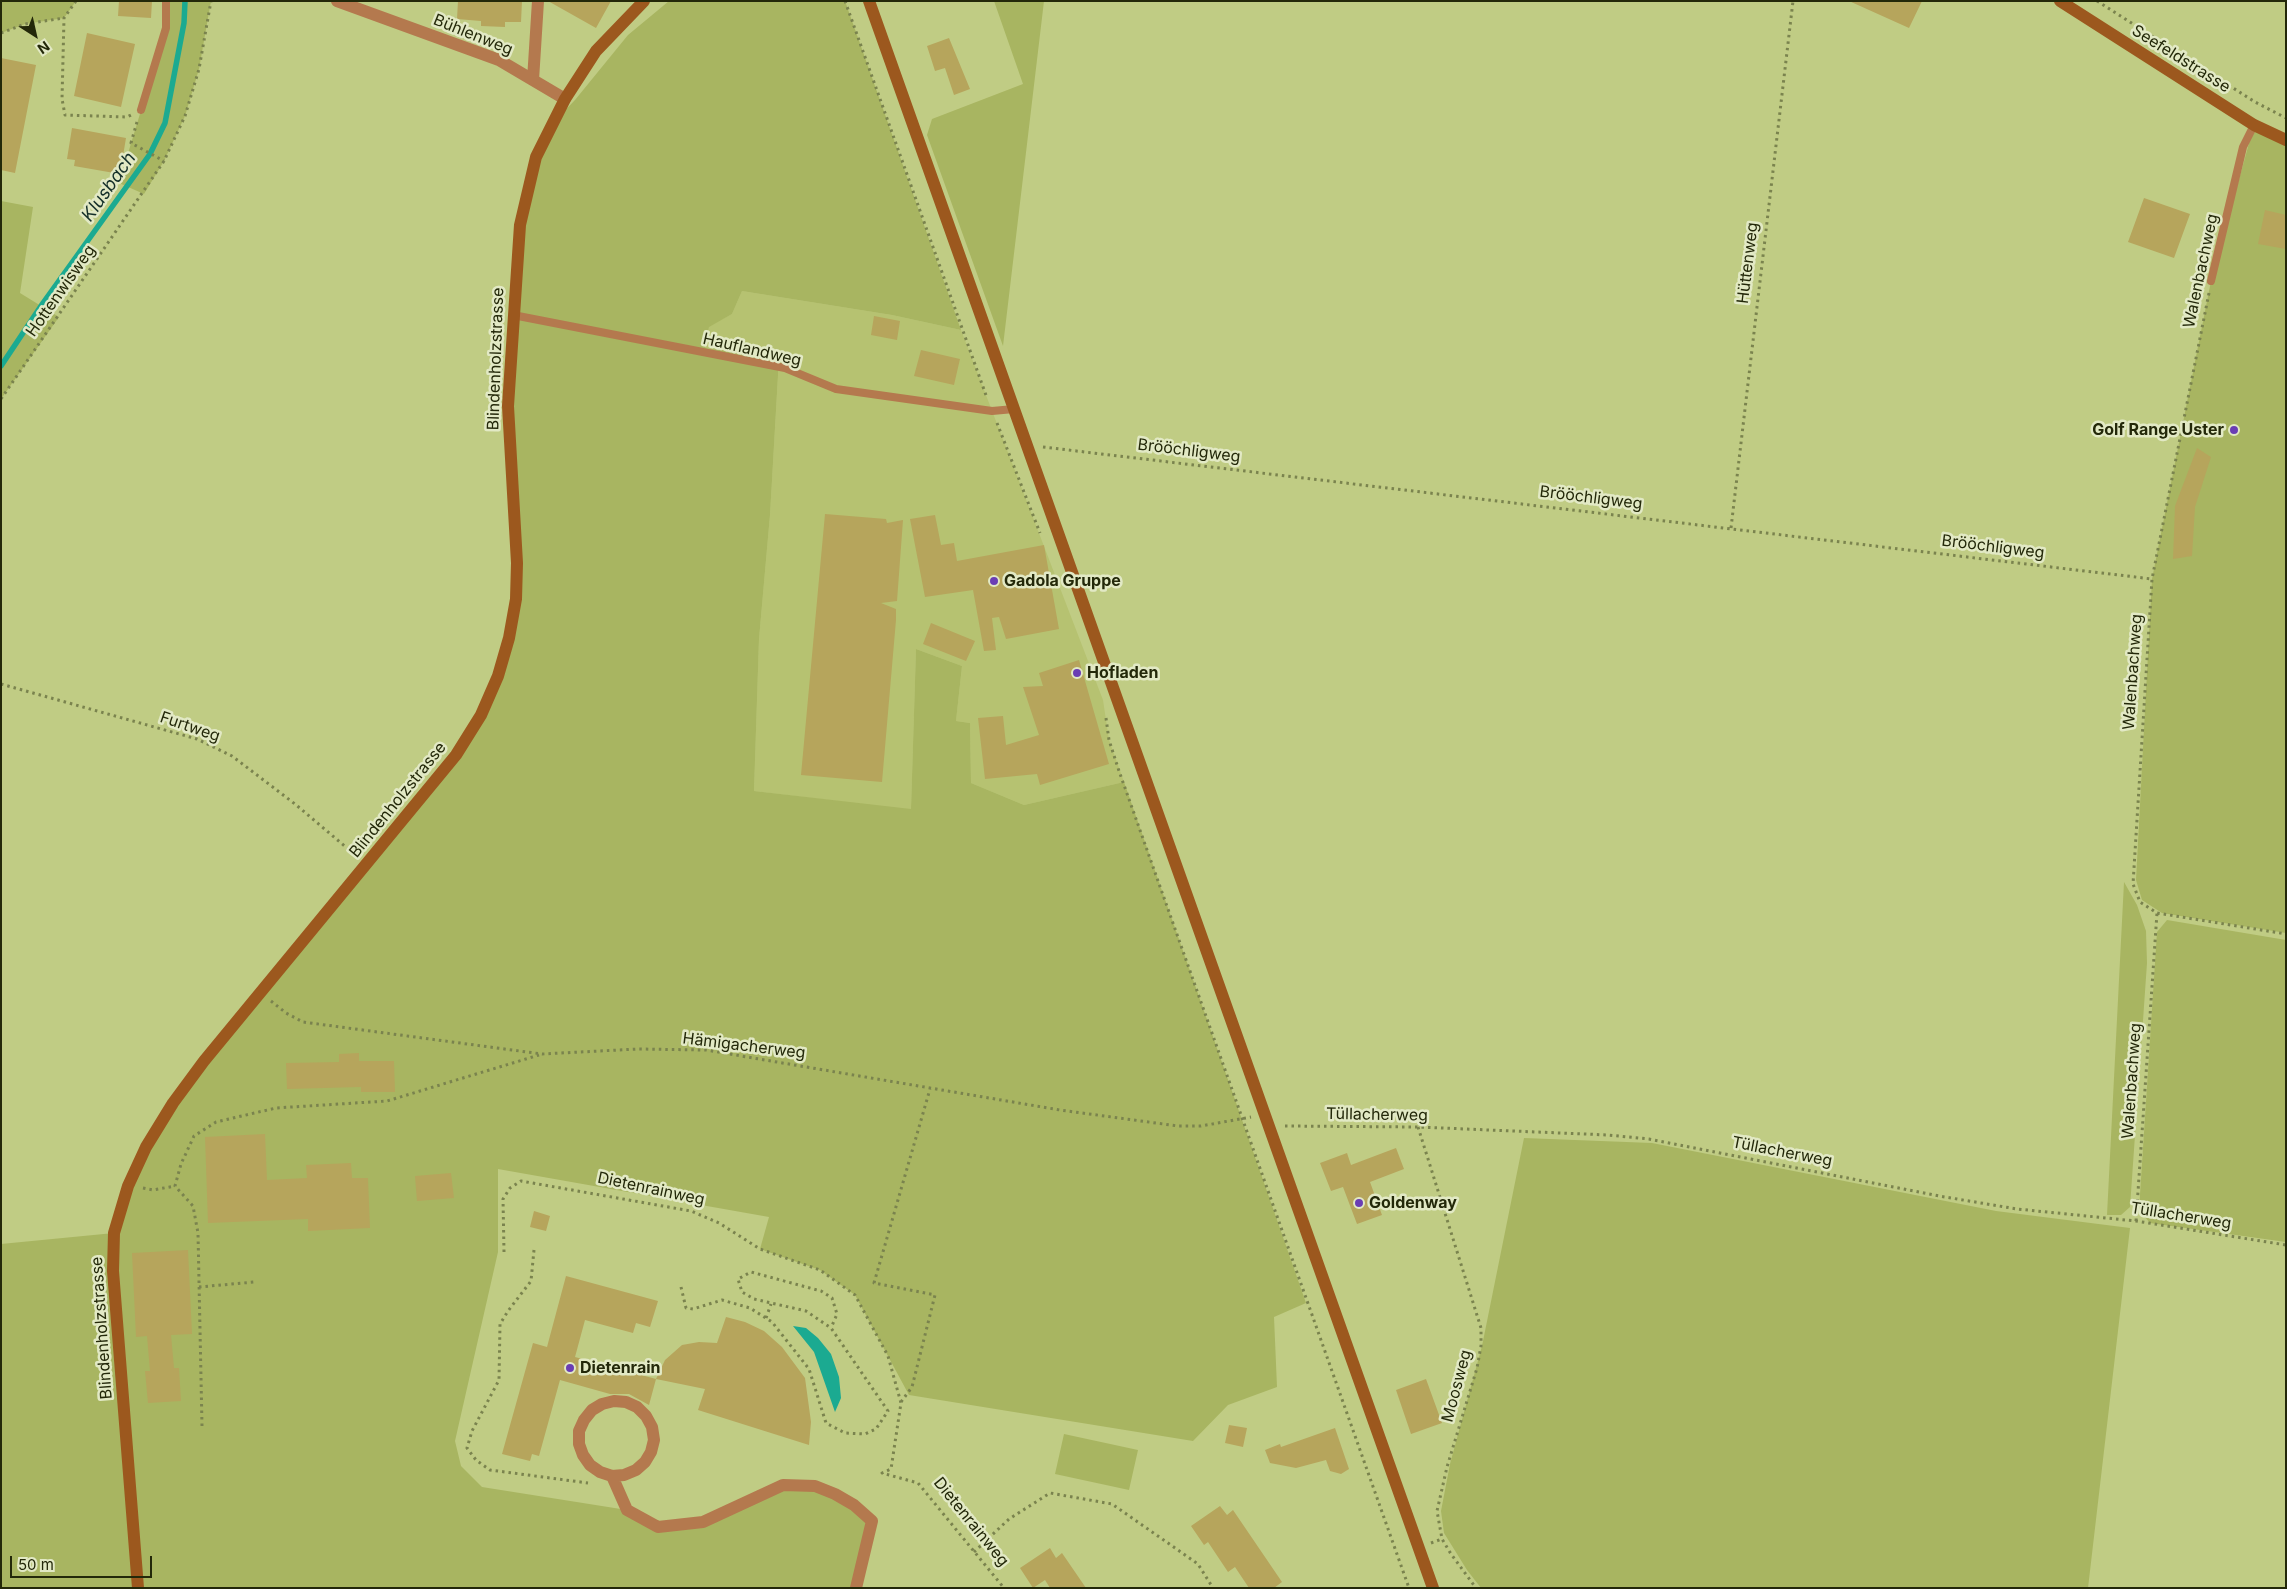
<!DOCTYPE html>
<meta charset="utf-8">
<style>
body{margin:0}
#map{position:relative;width:2287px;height:1589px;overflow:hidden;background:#c0cc84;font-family:Inter,sans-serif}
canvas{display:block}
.frame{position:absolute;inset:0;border:2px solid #232809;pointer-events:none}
.north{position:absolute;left:10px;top:10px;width:50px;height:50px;-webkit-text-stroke:4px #e2e9c5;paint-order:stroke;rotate:145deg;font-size:14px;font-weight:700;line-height:20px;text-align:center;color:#232809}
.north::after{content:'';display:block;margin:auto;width:18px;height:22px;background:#232809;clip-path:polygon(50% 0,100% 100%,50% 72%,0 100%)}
.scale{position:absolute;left:10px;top:1556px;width:142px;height:22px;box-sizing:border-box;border:2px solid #232809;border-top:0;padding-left:6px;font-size:15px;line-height:18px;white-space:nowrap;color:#232809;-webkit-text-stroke:4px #e2e9c5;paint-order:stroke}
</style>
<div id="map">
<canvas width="2287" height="1589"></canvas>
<div class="frame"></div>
<div class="north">N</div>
<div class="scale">50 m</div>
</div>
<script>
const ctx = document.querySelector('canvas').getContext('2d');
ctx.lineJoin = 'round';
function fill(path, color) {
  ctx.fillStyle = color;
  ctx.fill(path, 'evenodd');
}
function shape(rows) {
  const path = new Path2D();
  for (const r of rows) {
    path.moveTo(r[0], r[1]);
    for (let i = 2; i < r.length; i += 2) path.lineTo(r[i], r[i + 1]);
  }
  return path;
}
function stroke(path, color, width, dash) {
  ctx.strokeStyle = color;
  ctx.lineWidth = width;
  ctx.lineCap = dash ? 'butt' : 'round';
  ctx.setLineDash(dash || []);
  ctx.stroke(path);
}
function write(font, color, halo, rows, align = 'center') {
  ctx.font = font + ' Inter,sans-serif';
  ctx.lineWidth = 5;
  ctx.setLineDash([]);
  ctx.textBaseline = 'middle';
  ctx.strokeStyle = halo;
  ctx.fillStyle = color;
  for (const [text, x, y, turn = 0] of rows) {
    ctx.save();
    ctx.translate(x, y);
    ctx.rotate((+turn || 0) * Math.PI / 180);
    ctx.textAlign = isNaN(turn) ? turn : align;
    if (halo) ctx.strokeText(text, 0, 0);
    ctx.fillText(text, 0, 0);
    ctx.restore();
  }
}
const built = shape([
 [742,291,892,315,961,330,1103,700,1109,740,1124,782,1024,805,971,783,970,723,956,721,962,666,916,649,911,810,754,791,759,639,770,515,779,359,705,348,709,326,732,314]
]);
const green = shape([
 [1,1,76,1,64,18,25,24,1,33],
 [166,1,211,1,199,69,185,116,164,161,144,194,119,183,166,28],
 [669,1,845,1,961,330,892,315,742,291,732,314,709,327,705,348,779,358,770,515,759,639,754,791,911,809,916,649,962,666,956,721,970,723,971,783,1024,805,1124,782,1306,1303,1274,1317,1277,1387,1228,1405,1193,1441,909,1395,855,1295,820,1270,760,1249,769,1217,498,1169,498,1252,455,1441,461,1466,482,1487,627,1510,658,1527,703,1522,783,1485,815,1486,872,1521,856,1588,1,1588,1,1244,114,1233,128,1186,173,1103,481,715,516,599,511,460,520,225,550,126,575,100,628,35],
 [994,1,1044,1,1003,346,927,135,932,119,1023,84],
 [2254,125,2286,140,2286,933,2162,913,2142,900,2136,880,2152,579,2211,281],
 [1,201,33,207,20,293,59,317,1,399],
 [2124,882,2137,905,2146,931,2147,963,2130,1207,2121,1215,2107,1215],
 [2167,920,2286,940,2286,1242,2150,1223,2139,1210,2157,932],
 [1524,1138,1652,1143,1996,1211,2130,1228,2088,1588,1481,1588,1467,1570,1444,1533,1441,1511,1450,1464,1482,1346],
 [1064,1434,1138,1450,1129,1490,1055,1474]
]);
const water = shape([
 [793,1326,806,1328,818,1338,831,1354,839,1377,841,1398,835,1412,814,1352]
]);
const stream = shape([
 [1,366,43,303,150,154,165,123,184,23,185,1]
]);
const building = shape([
 [119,1,152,1,151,18,118,16],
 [458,1,522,1,521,22,505,22,505,27,481,26,481,21,457,19],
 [548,1,611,1,596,28],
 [1849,1,1922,1,1909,28],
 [87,33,135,44,121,107,74,96],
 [949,38,970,89,954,95,945,68,935,71,927,46],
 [1,58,36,65,15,173,1,170],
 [72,128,126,138,120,174,74,166,75,160,67,159],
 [2144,198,2190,214,2174,258,2128,242],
 [2265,210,2286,215,2286,249,2258,244],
 [874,316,900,321,897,340,871,335],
 [921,350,960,359,954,385,914,376],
 [2197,448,2211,457,2195,507,2192,556,2173,559,2175,506],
 [825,514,886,519,887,523,903,520,897,601,881,603,896,609,896,620,882,782,801,775],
 [935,515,941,545,954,543,957,561,1044,545,1059,629,1006,639,999,617,992,618,996,650,984,651,973,590,925,597,910,519],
 [931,623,975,641,966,661,923,644],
 [1079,660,1109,764,1040,785,1037,774,985,779,978,718,1003,716,1006,745,1039,735,1023,687,1043,686,1039,673],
 [359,1053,359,1061,394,1061,395,1092,361,1092,361,1087,287,1089,286,1063,339,1062,339,1054],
 [265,1134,267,1180,307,1178,306,1165,351,1163,352,1178,368,1178,370,1228,308,1231,308,1219,208,1223,205,1137],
 [1396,1148,1404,1169,1370,1182,1382,1215,1357,1224,1343,1187,1331,1191,1320,1163,1347,1153,1351,1165],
 [451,1173,454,1198,417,1201,415,1176],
 [534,1211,550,1216,546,1231,530,1227],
 [188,1250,192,1334,171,1335,174,1368,179,1368,181,1401,148,1403,145,1371,150,1371,147,1336,136,1337,132,1253],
 [566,1276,658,1301,650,1327,636,1323,633,1333,585,1320,575,1357,656,1379,649,1405,629,1394,610,1394,560,1380,539,1456,532,1454,530,1461,502,1454,533,1343,547,1347],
 [726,1317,745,1322,764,1331,782,1347,805,1378,811,1422,809,1445,698,1410,705,1389,656,1379,665,1360,682,1345,699,1342,717,1343],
 [1426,1379,1442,1423,1411,1434,1396,1390],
 [1229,1425,1247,1428,1243,1447,1225,1443],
 [1335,1428,1349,1469,1341,1474,1330,1471,1326,1460,1296,1468,1270,1463,1265,1450,1280,1444,1281,1447],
 [1220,1506,1227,1515,1233,1510,1282,1582,1274,1588,1249,1588,1235,1567,1228,1572,1208,1542,1204,1545,1191,1526],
 [1050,1548,1056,1558,1062,1553,1086,1588,1050,1588,1045,1580,1033,1588,1020,1568]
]);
const path = shape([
 [76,1,64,18,62,99,65,115,127,117,131,115],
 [845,1,987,398],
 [2097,1,2255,102,2286,118],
 [1,33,25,24,64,18],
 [137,122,131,143,164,161],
 [2209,293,2152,579,2133,884,2140,902,2157,913,2286,934],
 [1,399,164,161,185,116,199,69,211,1],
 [997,423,1040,533],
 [1043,447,2152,579],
 [1731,528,1793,1],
 [1,684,197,739,232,756,295,804,354,854],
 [1106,718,1109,740,1119,771,1409,1588],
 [271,1001,286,1013,303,1022,542,1054,638,1049,706,1050,1060,1110,1178,1126,1201,1126,1251,1117],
 [1285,1126,1418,1127,1608,1135,1649,1139,1939,1196,2017,1209,2136,1221,2286,1245],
 [1418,1127,1481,1328,1481,1346,1477,1368,1447,1467,1437,1511,1442,1539,1451,1554,1476,1588],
 [143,1188,153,1190,175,1186],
 [2136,1221,2157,913],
 [534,1250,531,1281,508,1311,500,1324,499,1380,472,1431,467,1448,476,1460,490,1470,588,1483],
 [504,1252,503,1199,510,1188,521,1181,691,1211,719,1223,760,1249,820,1270,855,1295,888,1356,901,1403,891,1469,882,1473,918,1483,1004,1588],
 [199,1287,254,1282],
 [681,1287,686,1308,693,1309,722,1300,750,1308,772,1322,809,1369,826,1423,845,1433,865,1434,876,1429,888,1411,831,1328,806,1311,754,1299,742,1292,738,1279,751,1272,821,1291,832,1298,837,1314,831,1328],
 [766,1318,771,1304],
 [901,1402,912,1387,935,1295,874,1283,930,1089],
 [202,1426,198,1233,193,1206,175,1186,181,1164,194,1136,216,1122,276,1108,387,1101,539,1055],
 [1431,1543,1442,1539],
 [974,1552,1009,1519,1050,1493,1112,1504,1198,1564,1213,1588]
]);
const lane = shape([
 [141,110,166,28,166,1],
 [2211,281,2243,147,2254,125],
 [513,315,785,368,836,389,992,411,1014,409]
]);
const street = shape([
 [337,1,499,60,565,99],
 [533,80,538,1],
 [612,1476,624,1475,636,1470,645,1462,651,1452,654,1440,652,1427,646,1416,637,1407,626,1402,614,1401,602,1404,592,1410,584,1420,579,1431,579,1444,583,1455,590,1465,600,1472,612,1476,627,1510,658,1527,703,1522,783,1485,815,1486,835,1494,854,1505,872,1521,856,1588]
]);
const secondary = shape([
 [869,1,1433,1588],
 [2060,1,2254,125,2286,140],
 [138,1588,113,1271,114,1233,128,1186,146,1147,173,1103,204,1061,456,755,481,715,498,676,509,638,516,599,517,563,508,406,520,225,536,157,565,99,596,51,644,1]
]);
const markers = [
 [2234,430,5,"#6a3db4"],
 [994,581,5,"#6a3db4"],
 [1077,673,5,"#6a3db4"],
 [1359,1203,5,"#6a3db4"],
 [570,1368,5,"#6a3db4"]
];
const streetNames = [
 ["Bühlenweg",473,35,22],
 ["Seefeldstrasse",2181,59,32],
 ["Hüttenweg",1748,263,-83],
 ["Walenbachweg",2201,271,-78],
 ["Hottenwisweg",61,291,-55],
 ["Hauflandweg",752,350,13],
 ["Blindenholzstrasse",496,359,-88],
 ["Brööchligweg",1189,451,7],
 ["Brööchligweg",1591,498,7],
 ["Brööchligweg",1993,547,7],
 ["Walenbachweg",2133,672,-86],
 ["Furtweg",190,727,19],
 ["Blindenholzstrasse",398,800,-51],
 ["Hämigacherweg",744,1046,7],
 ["Walenbachweg",2132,1081,-86],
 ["Tüllacherweg",1377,1115,1],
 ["Tüllacherweg",1782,1152,11],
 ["Dietenrainweg",651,1189,12],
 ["Tüllacherweg",2181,1216,9],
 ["Blindenholzstrasse",102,1328,-94],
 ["Moosweg",1457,1386,-75],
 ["Dietenrainweg",971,1522,51]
];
const poiNames = [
 ["Golf Range Uster",2224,430,"right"],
 ["Gadola Gruppe",1004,581],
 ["Hofladen",1087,673],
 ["Goldenway",1369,1203],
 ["Dietenrain",580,1368]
];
const waterNames = [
 ["Klusbach",109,187,-55]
];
fill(built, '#b6c271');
fill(green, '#a8b561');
fill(water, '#1baa91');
stroke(stream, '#1baa91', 5.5);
fill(building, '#b6a55c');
stroke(path, '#7a834e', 3, [2.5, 4]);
stroke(lane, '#b4794e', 8);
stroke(street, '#b4794e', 12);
stroke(secondary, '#9c581e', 12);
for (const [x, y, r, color] of markers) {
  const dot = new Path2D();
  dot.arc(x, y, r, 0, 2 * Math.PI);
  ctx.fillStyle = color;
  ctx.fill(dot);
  stroke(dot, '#e2e9c5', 2);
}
write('16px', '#232809', '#e2e9c5', streetNames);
write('bold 16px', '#232809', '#e2e9c5', poiNames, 'left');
write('italic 18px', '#142f29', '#e2e9c5', waterNames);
</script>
